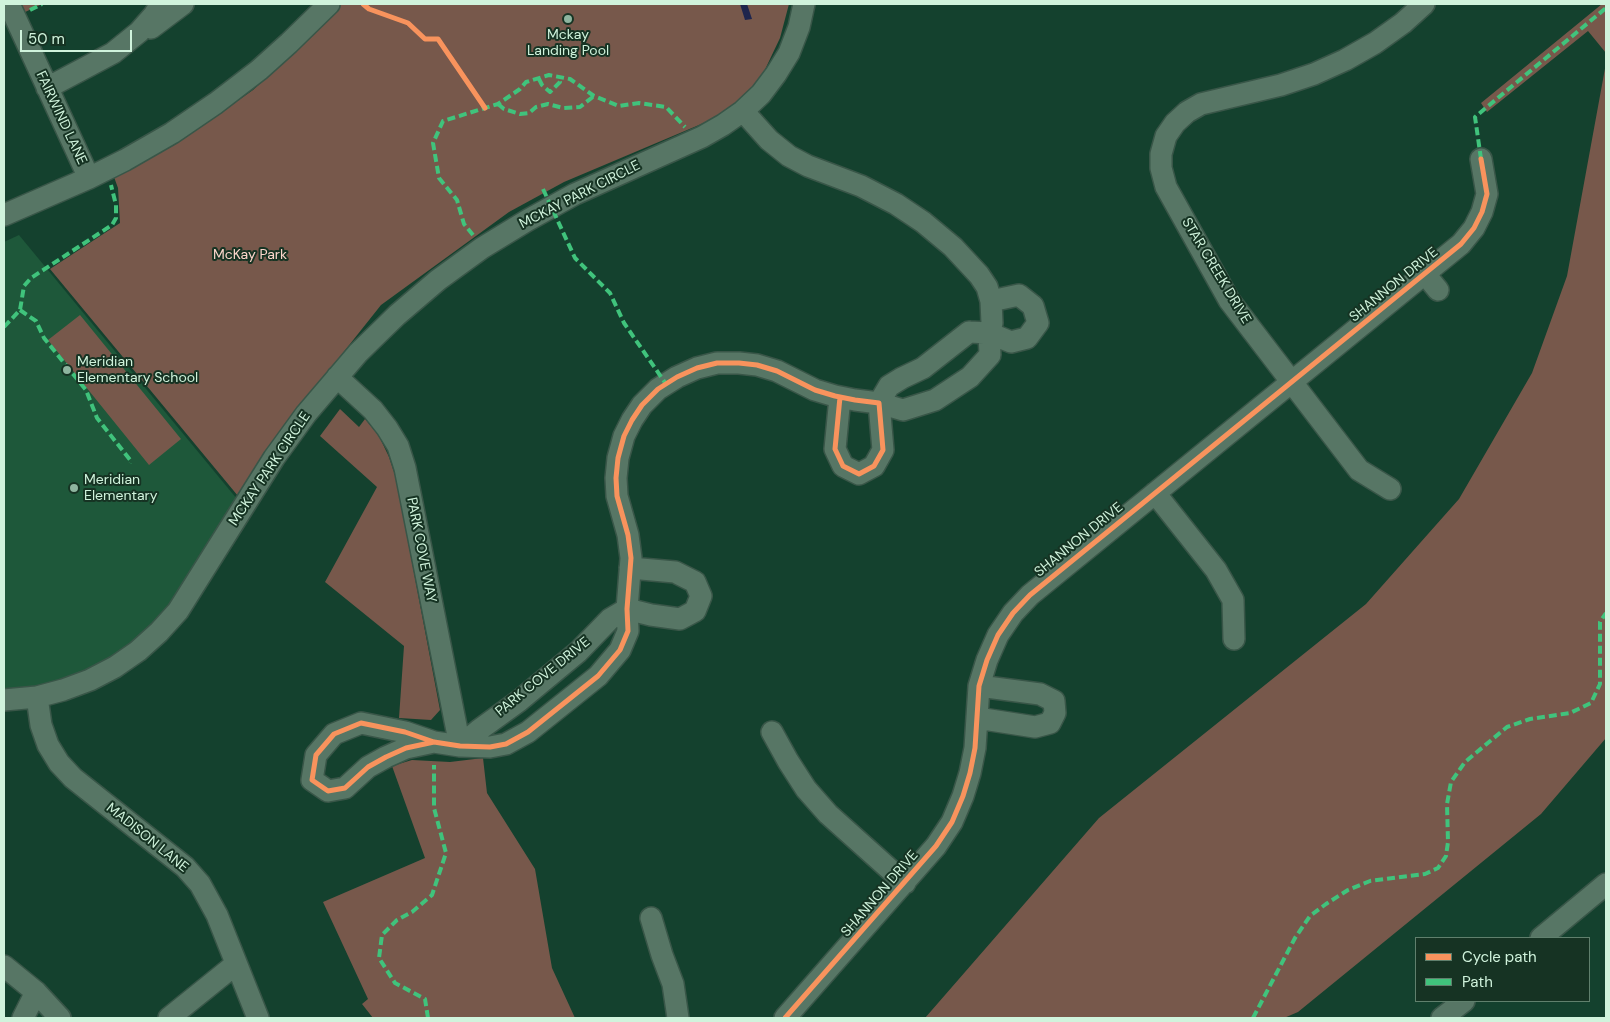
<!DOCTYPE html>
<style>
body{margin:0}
#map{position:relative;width:1610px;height:1022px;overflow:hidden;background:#14412e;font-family:"DM Sans",sans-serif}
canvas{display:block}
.frame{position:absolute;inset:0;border:5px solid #d0f3dc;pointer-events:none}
.legend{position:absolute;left:1415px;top:937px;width:175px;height:65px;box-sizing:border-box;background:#163323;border:1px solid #60806d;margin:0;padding:6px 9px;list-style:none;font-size:15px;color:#d0f3dc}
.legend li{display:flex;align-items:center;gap:10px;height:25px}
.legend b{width:25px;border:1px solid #60806d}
.scale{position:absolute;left:20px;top:30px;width:112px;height:22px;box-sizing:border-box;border:2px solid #d0f3dc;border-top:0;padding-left:6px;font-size:15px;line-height:18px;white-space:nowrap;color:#d0f3dc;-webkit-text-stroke:4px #163323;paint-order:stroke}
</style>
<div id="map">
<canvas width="1610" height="1022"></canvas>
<div class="frame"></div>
<ul class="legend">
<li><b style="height:6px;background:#f8935d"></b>Cycle path</li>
<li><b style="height:6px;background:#40c37c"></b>Path</li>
</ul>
<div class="scale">50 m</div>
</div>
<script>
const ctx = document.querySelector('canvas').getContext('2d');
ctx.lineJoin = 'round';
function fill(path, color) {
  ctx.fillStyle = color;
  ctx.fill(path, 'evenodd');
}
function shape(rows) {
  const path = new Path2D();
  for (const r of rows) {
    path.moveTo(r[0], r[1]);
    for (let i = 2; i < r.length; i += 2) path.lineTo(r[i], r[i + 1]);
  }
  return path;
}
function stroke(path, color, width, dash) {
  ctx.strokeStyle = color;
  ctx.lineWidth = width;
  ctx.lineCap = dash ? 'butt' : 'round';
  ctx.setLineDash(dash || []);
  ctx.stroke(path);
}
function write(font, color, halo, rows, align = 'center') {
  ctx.font = font + ' "DM Sans",sans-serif';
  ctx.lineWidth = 4;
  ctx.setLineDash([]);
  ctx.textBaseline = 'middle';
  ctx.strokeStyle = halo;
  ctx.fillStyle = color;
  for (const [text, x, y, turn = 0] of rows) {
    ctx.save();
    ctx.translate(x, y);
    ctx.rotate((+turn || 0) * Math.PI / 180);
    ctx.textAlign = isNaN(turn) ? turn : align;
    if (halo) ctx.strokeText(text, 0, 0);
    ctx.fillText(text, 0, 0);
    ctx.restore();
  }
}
const built = shape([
 [19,235,237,499,178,594,148,632,107,664,34,690,4,691,4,242]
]);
const green = shape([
 [16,4,42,4,21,14],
 [340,4,789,4,780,38,761,78,745,99,725,114,564,182,509,212,381,305,265,451,238,496,50,269,120,223,118,188,114,177,174,145,253,90,306,41],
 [1602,4,1606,4,1606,53,1588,31,1487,112,1481,103],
 [1606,63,1606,738,1541,814,1298,1012,1284,1018,925,1018,1099,818,1366,604,1459,499,1532,373,1567,276],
 [80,315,181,439,149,465,48,340],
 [340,409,359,427,365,419,379,436,389,457,396,478,440,710,431,720,399,718,404,646,325,582,377,487,320,436],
 [483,758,487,793,535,869,552,968,575,1018,373,1018,362,1004,368,999,323,902,425,858,392,766,412,760,450,762]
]);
const water = shape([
 [740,4,747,4,752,19,745,20]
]);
const minor = shape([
 [9,4,89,178],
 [151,28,183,4],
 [47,88,113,53,139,32,154,15,161,4],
 [743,111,769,140,789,156,808,166,861,186,896,204,923,222,953,247,979,275,987,287,991,301,992,323,989,333,1011,342,1027,338,1038,323,1033,306,1019,295,991,301],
 [4,215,89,178,125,160,172,133,216,103,259,70,289,43,329,4],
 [1425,274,1438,290],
 [969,332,989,333,990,355,970,377,935,400,903,410,879,403,889,386,902,378,923,368,969,332],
 [337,377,373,410,387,428,398,446,405,468,460,746],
 [1390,489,1359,470,1229,300,1166,187,1161,168,1161,154,1166,136,1175,123,1187,112,1201,104,1281,85,1314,74,1345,60,1375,43,1403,23,1424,4],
 [1155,493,1216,570,1233,600,1234,639],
 [37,697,41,725,48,745,59,763,73,778,185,867,200,884,217,915,258,1018],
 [4,700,37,697,63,690,90,680,115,667,138,651,159,632,178,611,274,458,306,414,358,353,397,315,438,280,482,248,528,220,575,194,702,137,723,125,743,111,761,94,776,74,789,53,799,27,804,4],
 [977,718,1035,727,1050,723,1055,713,1054,701,1040,694,979,686],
 [772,732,788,761,806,789,828,814,905,883],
 [434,742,406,748,386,757,368,767,345,788,328,791,312,780,316,755,334,734,361,723,405,732,434,742,460,746,490,747,506,744,528,732,598,676,620,650,628,631,627,609,631,558,628,535,617,496,616,478,618,458,624,436,632,420,642,405,658,389,677,377,697,368,717,363,739,363,757,365,777,371,815,390,835,396,855,400,879,403,883,450,874,466,859,474,843,466,835,449,840,397],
 [460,746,479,730,519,701,578,652,610,619,627,609,651,615,680,619,695,611,701,596,695,582,675,572,630,568],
 [651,918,662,955,673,984,678,1018],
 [1541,938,1606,884],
 [4,966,36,992,60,1018],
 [23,1018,36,992],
 [169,1018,236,964],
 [785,1018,936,846,952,822,963,796,970,773,975,748,979,686,987,660,998,635,1013,613,1030,595,1461,244,1474,228,1482,212,1487,194,1481,159],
 [1442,1018,1464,1001]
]);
const quiet = shape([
 [30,10,42,4],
 [539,79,542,85,550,92,560,82,559,77],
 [498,104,504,109,520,114,529,113,536,107,548,104,563,108,580,107,594,96],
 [1481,159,1475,117,1606,8],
 [543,189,575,258,610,293,624,323,666,384],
 [473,235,464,224,457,200,439,178,433,143,443,121,498,104,520,89,526,82,549,75,570,79,594,96,619,106,639,103,666,107,685,127],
 [20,310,36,321,44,338,86,390,97,418,131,461,130,463],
 [4,327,20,310,24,286,31,278,112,225,116,218,116,205,111,185],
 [428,1018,425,999,395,983,379,958,382,935,397,920,412,912,432,895,446,853,434,808,434,765],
 [1253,1018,1295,938,1310,916,1326,904,1348,890,1370,881,1425,874,1438,868,1446,856,1448,842,1447,804,1451,782,1465,762,1507,727,1530,719,1570,713,1591,703,1600,684,1600,622,1606,613]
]);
const cycleway = shape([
 [363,4,369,9,408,23,425,39,438,39,485,108],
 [434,742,406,748,386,757,368,767,345,788,328,791,312,780,316,755,334,734,361,723,405,732,434,742,460,746,490,747,506,744,528,732,598,676,620,650,628,631,627,609,631,558,628,535,617,496,616,478,618,458,624,436,632,420,642,405,658,389,677,377,697,368,717,363,739,363,757,365,777,371,815,390,835,396,855,400,879,403,883,450,874,466,859,474,843,466,835,449,840,397],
 [785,1018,936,846,952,822,963,796,970,773,975,748,979,686,987,660,998,635,1013,613,1030,595,1461,244,1474,228,1482,212,1487,194,1481,159]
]);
const markers = [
 [568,19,5,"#8eb59f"],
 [67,370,5,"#8eb59f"],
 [74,488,5,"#8eb59f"]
];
const poiNames = [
 ["Mckay",568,35,"center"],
 ["Landing Pool",568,51,"center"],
 ["Meridian",77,362],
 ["Elementary School",77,378],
 ["Meridian",84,480],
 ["Elementary",84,496]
];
const streetNames = [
 ["FAIRWIND LANE",61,118,65],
 ["MCKAY PARK CIRCLE",580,195,-27],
 ["STAR CREEK DRIVE",1216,271,59],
 ["SHANNON DRIVE",1394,285,-39],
 ["MCKAY PARK CIRCLE",270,469,-56],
 ["SHANNON DRIVE",1079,540,-39],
 ["PARK COVE WAY",421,550,79],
 ["PARK COVE DRIVE",543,677,-39],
 ["MADISON LANE",147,838,39],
 ["SHANNON DRIVE",880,894,-49]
];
const parkNames = [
 ["McKay Park",250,255]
];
fill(built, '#1e583a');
fill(green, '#77584b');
fill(water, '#1e254d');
stroke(minor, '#395648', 24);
stroke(minor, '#577665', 21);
stroke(quiet, '#40c37c', 4, [8, 4]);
stroke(cycleway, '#f8935d', 5);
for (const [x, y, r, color] of markers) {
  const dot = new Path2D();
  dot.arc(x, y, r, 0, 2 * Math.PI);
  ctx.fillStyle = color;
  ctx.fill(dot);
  stroke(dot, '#163323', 2);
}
write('14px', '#d0f3dc', '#163323', poiNames, 'left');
write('14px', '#d0f3dc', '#163323', streetNames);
write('14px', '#fcd6cb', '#163323', parkNames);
</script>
